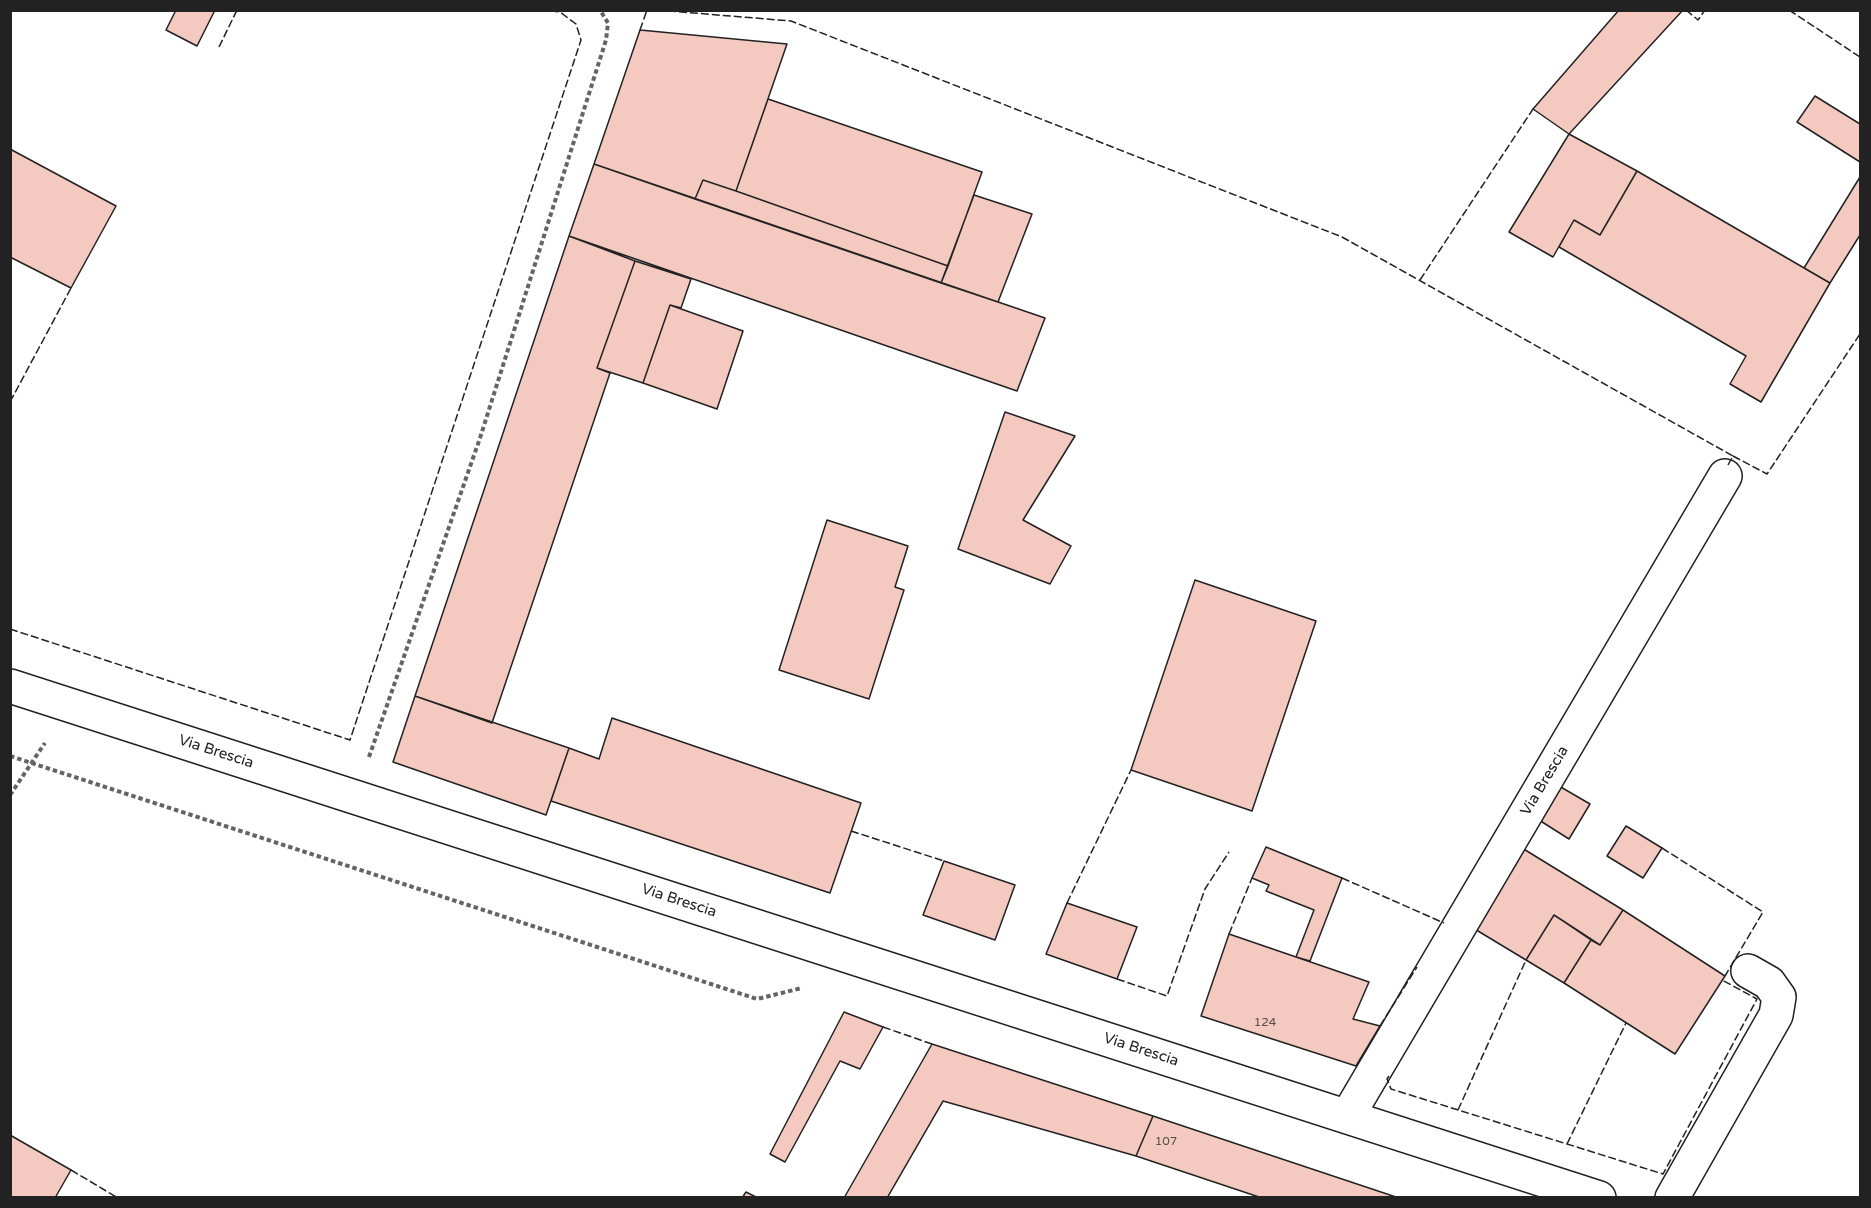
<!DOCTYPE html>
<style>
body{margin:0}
#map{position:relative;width:1871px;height:1208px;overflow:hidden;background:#fff;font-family:"Varela Round",sans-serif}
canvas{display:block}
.frame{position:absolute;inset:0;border:12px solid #222;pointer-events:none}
</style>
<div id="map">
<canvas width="1871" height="1208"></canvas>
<div class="frame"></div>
</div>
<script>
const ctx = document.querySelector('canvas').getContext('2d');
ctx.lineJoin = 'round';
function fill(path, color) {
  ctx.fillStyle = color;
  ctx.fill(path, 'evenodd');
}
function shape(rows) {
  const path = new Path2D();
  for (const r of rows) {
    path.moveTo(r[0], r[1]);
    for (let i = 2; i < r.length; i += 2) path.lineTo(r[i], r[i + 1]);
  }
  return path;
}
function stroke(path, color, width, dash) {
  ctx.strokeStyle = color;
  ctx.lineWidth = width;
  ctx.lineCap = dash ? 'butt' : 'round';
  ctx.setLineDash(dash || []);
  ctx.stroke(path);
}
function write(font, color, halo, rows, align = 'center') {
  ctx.font = font + ' "Varela Round",sans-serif';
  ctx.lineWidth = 4.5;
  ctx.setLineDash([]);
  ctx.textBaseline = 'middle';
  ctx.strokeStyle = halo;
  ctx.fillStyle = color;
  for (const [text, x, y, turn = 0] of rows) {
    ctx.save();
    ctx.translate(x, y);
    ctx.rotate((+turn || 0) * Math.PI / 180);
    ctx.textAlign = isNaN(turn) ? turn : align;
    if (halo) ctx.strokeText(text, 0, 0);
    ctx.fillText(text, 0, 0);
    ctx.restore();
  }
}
const building = shape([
 [176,10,215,10,197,46,166,30,176,10],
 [1619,10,1683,10,1569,134,1533,109,1619,10],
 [640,30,787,44,736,191,703,180,695,199,594,164,640,30],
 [1815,96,1860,124,1860,162,1797,122,1815,96],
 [768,99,982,172,948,266,736,191,768,99],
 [1569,134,1637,171,1600,235,1574,220,1553,257,1509,232,1569,134],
 [10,149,116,206,71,288,10,257,10,149],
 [594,164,1045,318,1017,391,569,236,594,164],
 [1637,171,1830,283,1761,402,1730,384,1746,356,1559,247,1574,220,1600,235,1637,171],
 [1860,177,1860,235,1830,283,1804,268,1860,177],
 [703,180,736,191,948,266,941,283,695,199,703,180],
 [974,195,1032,214,998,302,941,283,974,195],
 [569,236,635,261,597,368,610,373,492,723,415,696,569,236],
 [635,261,691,279,681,308,670,305,643,383,597,368,635,261],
 [670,305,743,331,717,409,643,383,670,305],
 [1005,412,1075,436,1023,520,1071,546,1050,584,958,549,1005,412],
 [827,520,908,546,895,587,904,590,869,699,779,670,827,520],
 [1195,580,1316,621,1252,811,1131,770,1195,580],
 [415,696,569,748,546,815,393,762,415,696],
 [612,718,861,803,830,893,551,801,569,748,599,759,612,718],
 [1559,786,1590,804,1569,839,1539,820,1559,786],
 [1626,826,1662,848,1643,878,1607,856,1626,826],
 [1266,847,1342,878,1310,961,1296,957,1314,910,1266,891,1269,885,1252,878,1266,847],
 [1522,848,1623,910,1600,945,1554,915,1526,960,1473,928,1522,848],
 [944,861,1015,885,995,940,923,915,944,861],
 [1067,903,1137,927,1117,979,1046,954,1067,903],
 [1623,910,1725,976,1675,1054,1564,983,1591,940,1600,945,1623,910],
 [1554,915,1591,940,1564,983,1526,960,1554,915],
 [1229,934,1369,982,1353,1019,1380,1026,1356,1066,1201,1016,1229,934],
 [844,1012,883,1027,860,1069,840,1061,785,1162,770,1154,844,1012],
 [932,1044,1153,1116,1136,1156,943,1101,887,1198,844,1198,932,1044],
 [1153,1116,1399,1198,1262,1198,1136,1156,1153,1116],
 [10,1135,71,1170,55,1198,10,1198,10,1135],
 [746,1192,758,1198,742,1198,746,1192]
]);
const path = shape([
 [10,756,757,999,802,988],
 [369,757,480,438,606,40,608,23,600,10],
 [10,795,45,743]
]);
const minor = shape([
 [10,686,1599,1198],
 [1347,1117,1725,476],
 [1672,1198,1776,1015,1779,997,1769,983,1748,971]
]);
const fence = shape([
 [657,10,791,21,1342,237,1733,456,1728,465],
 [1686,10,1698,20,1705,10],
 [1789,10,1860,57],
 [640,30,647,10],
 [219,47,237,10],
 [1420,280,1533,109],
 [10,402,71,288],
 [1733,456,1767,474,1860,334],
 [10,629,350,740,581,40,576,24,560,12,540,10],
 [851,831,944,861],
 [1662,848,1763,912,1725,976],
 [1342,878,1444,923],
 [1067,903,1131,770],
 [1229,934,1252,878],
 [1117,979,1167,996,1205,889,1229,852],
 [1380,1026,1417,967],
 [883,1027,932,1044],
 [1389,1076,1387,1079,1391,1089,1663,1174,1757,999,1722,980],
 [1458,1110,1526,960],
 [1567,1144,1626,1023],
 [71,1170,118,1198]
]);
const numberNames = [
 ["124",1265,1023],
 ["107",1166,1142]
];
const streetNames = [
 ["Via Brescia",216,752,18],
 ["Via Brescia",1545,781,-59],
 ["Via Brescia",679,901,18],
 ["Via Brescia",1141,1050,18]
];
fill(building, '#f3c9c0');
stroke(building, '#222', 1.5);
stroke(minor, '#222', 36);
stroke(path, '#646464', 4, [4.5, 3]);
stroke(minor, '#fff', 33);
stroke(fence, '#222', 1.5, [8, 3]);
write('12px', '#564c4a', null, numberNames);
write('15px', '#222', '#fff', streetNames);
</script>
